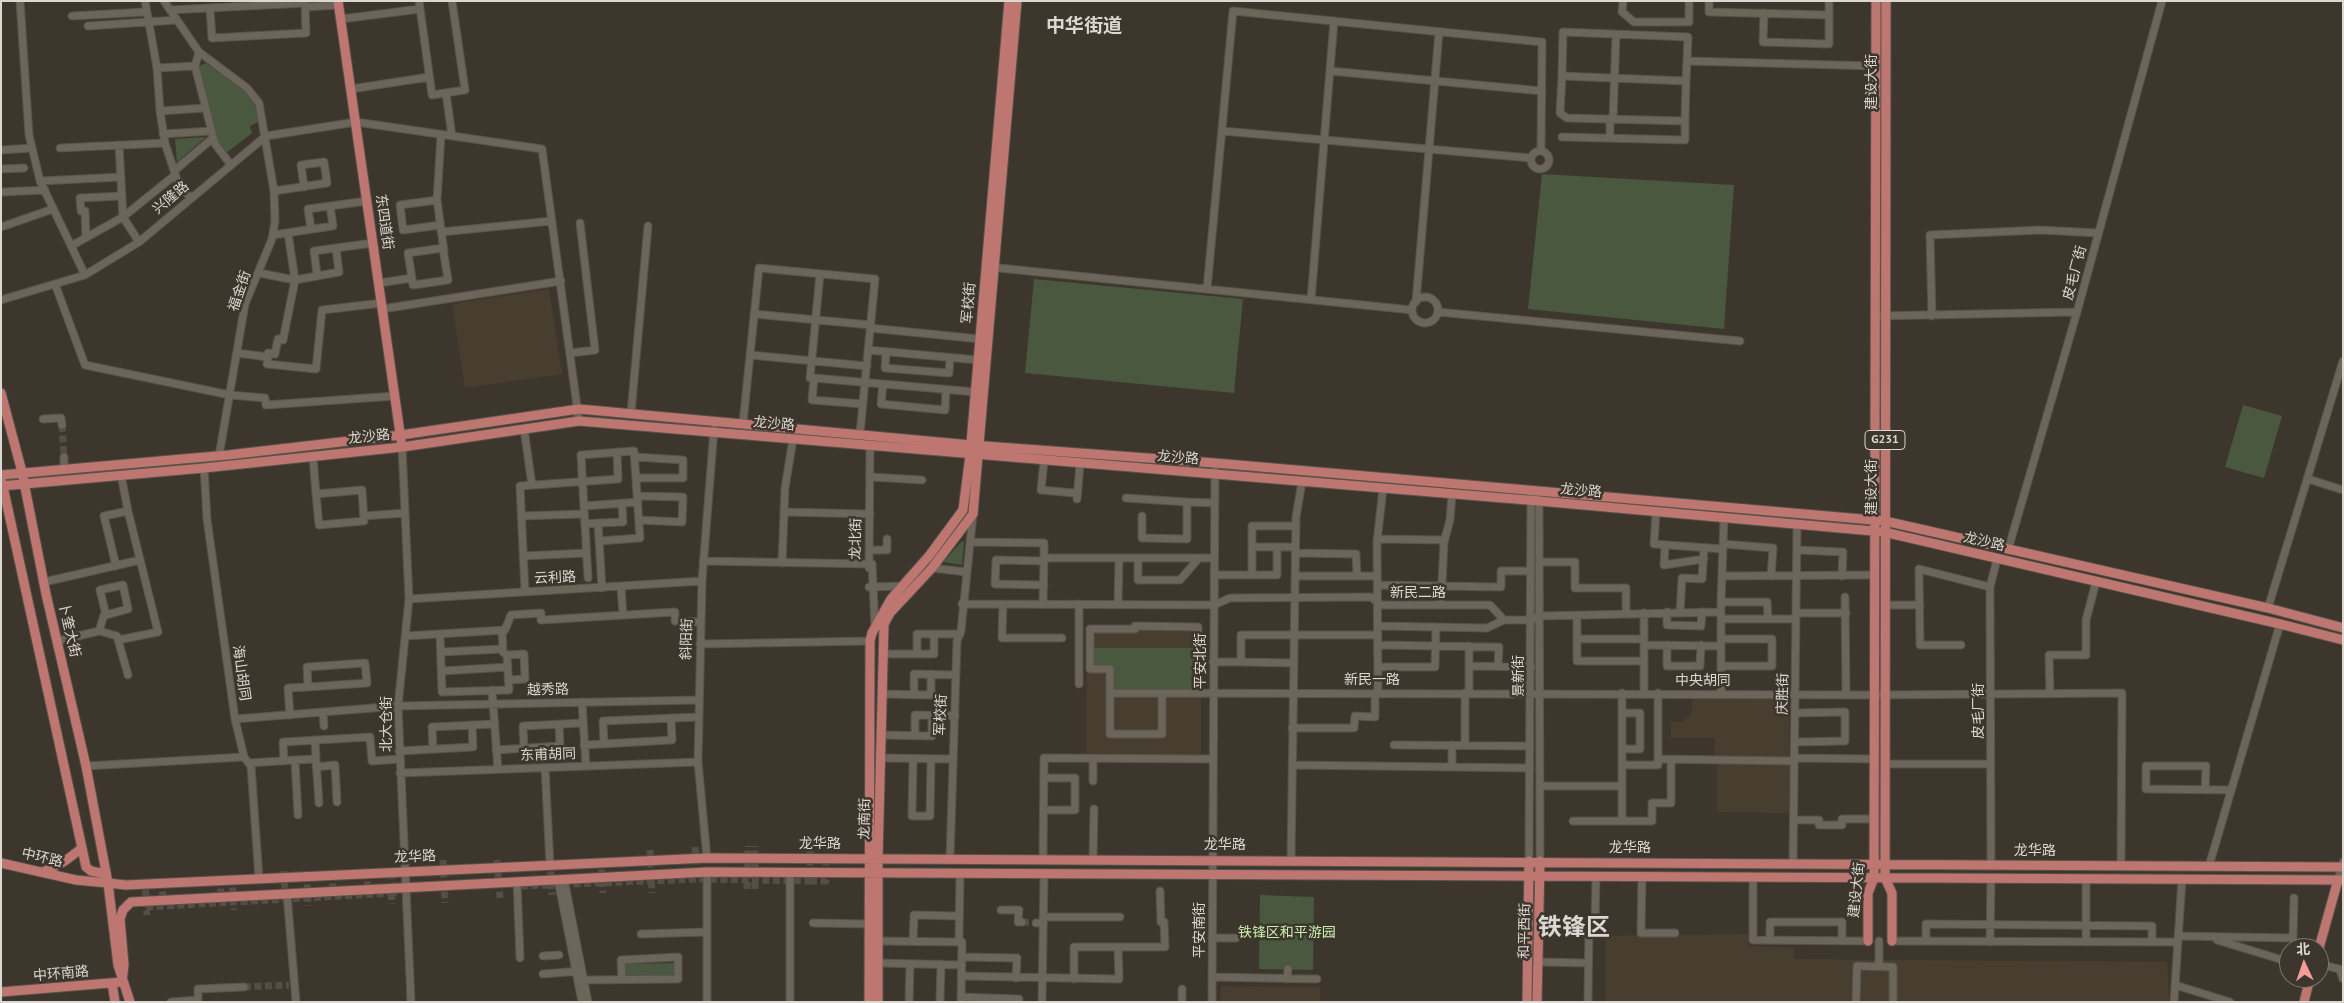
<!DOCTYPE html>
<meta charset="utf-8">
<style>
body{margin:0}
#map{position:relative;width:2344px;height:1003px;overflow:hidden;background:#3d362d;font-family:"PT Sans","Noto Sans SC",sans-serif}
canvas{display:block}
.frame{position:absolute;inset:0;border:2px solid #dbd7d1;pointer-events:none}
.north{position:absolute;left:2279px;top:938px;width:50px;height:50px;box-sizing:border-box;background:#3d362d;border:1px solid #7c766f;border-radius:50%;rotate:357deg;font-size:14px;font-weight:700;line-height:20px;text-align:center;color:#dbd7d1}
.north::after{content:'';display:block;margin:auto;width:18px;height:22px;background:#f59b99;clip-path:polygon(50% 0,100% 100%,50% 72%,0 100%)}
</style>
<div id="map">
<canvas width="2344" height="1003"></canvas>
<div class="frame"></div>
<div class="north">北</div>
</div>
<script>
const ctx = document.querySelector('canvas').getContext('2d');
ctx.lineJoin = 'round';
function fill(path, color) {
  ctx.fillStyle = color;
  ctx.fill(path, 'evenodd');
}
function shape(rows) {
  const path = new Path2D();
  for (const r of rows) {
    if (r.length === 3) {
      path.moveTo(r[0] + r[2], r[1]);
      path.arc(r[0], r[1], r[2], 0, 2 * Math.PI);
      continue;
    }
    path.moveTo(r[0], r[1]);
    for (let i = 2; i < r.length; i += 2) path.lineTo(r[i], r[i + 1]);
  }
  return path;
}
function stroke(path, color, width, dash) {
  ctx.strokeStyle = color;
  ctx.lineWidth = width;
  ctx.lineCap = dash ? 'butt' : 'round';
  ctx.setLineDash(dash || []);
  ctx.stroke(path);
}
function write(font, color, halo, rows, align = 'center') {
  ctx.font = font + ' "PT Sans","Noto Sans SC",sans-serif';
  ctx.lineWidth = 5;
  ctx.setLineDash([]);
  ctx.textBaseline = 'middle';
  ctx.strokeStyle = halo;
  ctx.fillStyle = color;
  for (const [text, x, y, turn = 0] of rows) {
    ctx.save();
    ctx.translate(x, y);
    ctx.rotate((+turn || 0) * Math.PI / 180);
    ctx.textAlign = isNaN(turn) ? turn : align;
    if (halo) ctx.strokeText(text, 0, 0);
    ctx.fillText(text, 0, 0);
    ctx.restore();
  }
}
const built = shape([
 [549,289,562,374,465,388,452,304],
 [1087,625,1199,625,1201,631,1201,757,1086,756],
 [1692,697,1789,698,1789,757,1715,757,1715,738,1671,738,1671,722,1683,722,1692,712],
 [1717,763,1790,763,1789,813,1717,812],
 [1749,934,1748,946,1794,948,1794,959,2167,962,2169,998,2168,1002,1606,1002,1606,936],
 [1221,986,1320,987,1320,1002,1221,1002]
]);
const green = shape([
 [206,63,246,91,252,98,260,121,250,126,252,133,225,154,217,142,205,99,199,66],
 [206,137,177,162,175,139],
 [1542,174,1734,185,1724,329,1528,309],
 [1034,279,1243,299,1234,393,1025,373],
 [2243,405,2282,416,2264,478,2225,467],
 [962,541,964,542,962,565,943,562],
 [1091,648,1196,648,1195,691,1112,691,1112,667,1091,667],
 [1260,895,1314,897,1313,970,1259,969],
 [676,963,677,976,624,977,624,964]
]);
const minorTunnel = shape([
 [62,425,64,457],
 [695,847,697,876],
 [650,850,652,893],
 [601,859,603,893],
 [443,860,445,903],
 [497,860,500,898],
 [550,861,552,895],
 [284,871,285,898],
 [367,871,368,894],
 [332,873,333,895],
 [307,874,308,906],
 [232,877,234,910],
 [220,878,221,902],
 [145,879,147,915],
 [162,881,163,903],
 [810,881,826,881,826,856],
 [521,886,697,879,810,881,810,846],
 [747,889,748,846],
 [755,889,755,846],
 [391,893,392,904],
 [146,907,394,893,392,870],
 [1022,922,1036,923],
 [244,987,289,985]
]);
const minor = shape([
 [20,1,29,135,40,181,85,275],
 [145,1,157,68],
 [164,1,199,52,247,88,259,103,274,191,275,221,272,239,245,304,219,456],
 [419,1,432,95,465,90,452,1],
 [1623,1,1622,12,1634,22,1689,22,1689,1],
 [1709,1,1709,12,1829,15],
 [305,7,338,5],
 [170,10,305,3,306,33,212,38,210,8],
 [1764,13,1763,42,1829,44,1829,1],
 [72,16,145,12],
 [341,19,420,9],
 [88,26,177,20],
 [199,52,195,66,215,144,231,165],
 [1687,61,1876,66],
 [1330,71,1542,91],
 [1562,76,1686,81,1688,37,1563,32,1562,76,1560,113,1567,118,1685,121,1686,81],
 [351,89,429,77],
 [446,93,452,136],
 [160,111,205,108],
 [1613,119,1616,34],
 [1222,131,1531,158],
 [163,134,211,131],
 [441,135,437,200,444,251],
 [1562,137,1685,140,1685,121],
 [1610,138,1610,119],
 [165,143,178,183,191,198],
 [119,145,123,217,139,242],
 [60,148,165,143,160,111,157,68,195,66],
 [1,150,32,148],
 [1540,160,9],
 [1,169,24,168],
 [174,171,213,138],
 [40,181,121,177],
 [274,191,327,183,324,162,301,165,304,187],
 [1,192,45,190],
 [437,200,400,205,403,230,440,225],
 [330,206,367,201],
 [1,227,53,209],
 [441,232,552,221],
 [288,233,295,280,339,272,336,248,373,243],
 [273,235,333,226,330,206,308,209,311,229],
 [86,238,85,211,81,211,80,198,122,196],
 [71,246,123,217,175,175],
 [443,248,448,280,413,285,408,253,443,248],
 [989,267,1412,310],
 [317,275,314,251,336,248],
 [379,283,412,278],
 [55,284,85,365,230,395,265,398,266,405,395,396],
 [1207,289,1233,11,1542,42,1541,151],
 [1425,310,13],
 [1,300,85,275,139,242,266,136,356,122,542,149,579,421],
 [1311,300,1334,21],
 [1416,302,1439,32],
 [382,309,561,281],
 [1438,312,1740,341],
 [754,314,871,325],
 [1875,316,2077,312],
 [1932,316,1930,235,2040,230,2098,233],
 [870,328,980,339],
 [868,350,978,360],
 [886,352,885,368,949,373,950,358],
 [237,353,268,357,268,353,275,354,278,339,283,340,295,280,259,273],
 [571,353,595,350,580,223],
 [750,355,867,366],
 [268,357,267,364,316,369,322,310,382,303],
 [814,378,810,378,820,274],
 [883,384,881,404,945,410,946,390],
 [863,404,812,400,814,378,976,392],
 [631,413,648,226],
 [43,419,61,418,62,425],
 [743,423,759,268,875,279,860,433],
 [524,429,532,485],
 [402,447,409,599,398,706,411,1002],
 [64,457,64,468],
 [313,457,316,494,319,525,364,521,362,490,316,494],
 [635,457,683,460,683,478,636,478],
 [1044,461,1041,490,1074,493],
 [204,468,207,519,235,719,244,757,251,766,259,878],
 [871,477,922,480],
 [2308,479,2343,490],
 [1539,491,1540,861],
 [638,496,683,497,682,522,639,520],
 [1126,498,1187,502],
 [1077,499,1080,464],
 [584,506,638,502],
 [784,512,870,514],
 [1656,512,1654,544,1723,549],
 [364,516,405,513],
 [521,516,584,514],
 [1142,516,1142,538,1187,539,1187,502,1214,503],
 [598,523,623,522,622,503],
 [585,524,598,523,602,588],
 [1377,539,1445,540],
 [970,542,1044,543,1044,561,996,560,995,584,1044,585],
 [1723,544,1773,548,1771,576],
 [1665,545,1664,565,1704,559],
 [1252,547,1252,526,1296,526],
 [869,550,887,550,887,539],
 [1797,550,1843,552,1842,576],
 [2008,550,2077,312,2162,1],
 [1295,553,1356,554,1357,576],
 [523,556,586,553],
 [1138,558,1138,580,1180,580,1199,558],
 [703,561,872,564,875,628],
 [1539,562,1575,562,1575,588,1626,588,1626,613],
 [782,563,785,488,793,439],
 [116,566,104,516,128,511],
 [869,568,870,446],
 [932,568,966,572],
 [1214,575,1252,575,1252,547,1295,547],
 [1252,575,1277,575,1277,547],
 [1295,576,1377,576],
 [1722,576,1875,575],
 [588,578,581,455,634,451,640,538,599,541],
 [44,582,140,560],
 [1378,585,1501,587,1501,571,1531,571],
 [621,587,623,615],
 [869,587,903,586],
 [525,592,520,486,618,479,617,452],
 [1845,597,1846,695],
 [409,599,702,581],
 [1721,602,1724,518],
 [962,604,1214,605,1230,598,1371,597,1381,605,1490,605,1504,620,1531,620,1539,616,1721,612,1721,602,1767,602,1768,619,1796,619],
 [1003,604,1002,638,1062,638],
 [1043,604,1044,558,1214,558],
 [1118,604,1119,559],
 [1441,605,1444,542,1450,520,1452,494],
 [1885,605,1920,605],
 [2268,608,2343,361],
 [1667,612,1667,625,1701,626,1702,612],
 [1680,612,1682,578,1702,579,1704,548],
 [1721,612,1721,694],
 [1796,613,1846,613],
 [1577,615,1577,661,1644,661],
 [1721,619,1768,619],
 [1378,626,1487,628,1504,620],
 [99,631,117,636,128,675],
 [440,634,442,692,509,690,507,655,503,652,502,630],
 [405,636,505,630,511,615,541,613,541,620,675,612,675,621,700,622],
 [1577,639,1644,639],
 [1721,639,1772,639,1772,666,1721,666],
 [118,640,158,632,128,511,121,475],
 [57,641,99,631,104,615,106,615,128,609,123,585,100,590,106,615],
 [700,644,870,641],
 [1378,645,1499,647,1498,666],
 [1644,645,1721,646],
 [1667,645,1667,666,1700,666,1701,645],
 [1961,645,1920,645,1919,569,1990,587],
 [1469,646,1469,693],
 [441,652,503,649],
 [883,654,934,654,934,634],
 [917,654,917,634,960,634],
 [507,655,524,654,525,679,509,680],
 [1213,662,1241,662],
 [1293,663,1241,662,1241,635,1378,635],
 [1469,666,1531,667],
 [1378,667,1435,667,1436,627],
 [442,671,508,667],
 [1079,684,1079,604],
 [492,690,498,769],
 [1110,693,1875,695,2122,693,2121,865],
 [1162,693,1162,734,1110,734,1110,669,1090,669,1090,629,1135,629,1135,626,1198,627,1198,693],
 [1378,693,1377,542,1383,488],
 [1622,693,1622,765,1658,765,1658,693],
 [1644,693,1644,613],
 [882,694,931,695,931,674],
 [2050,694,2049,655,2086,655,2086,620,2096,582],
 [914,695,914,674,956,675],
 [582,702,586,766],
 [323,712,324,726],
 [290,715,288,688,308,687,367,683,365,663,307,667,308,687],
 [235,719,398,706,699,700],
 [1292,728,1354,728,1355,716,1375,717,1375,693],
 [881,735,932,736,932,716],
 [915,736,915,715,955,716],
 [315,740,316,759],
 [1795,742,1845,741,1845,712,1795,713],
 [604,744,603,721,698,717],
 [584,745,672,740,671,718],
 [1394,745,1530,746],
 [1465,746,1465,693],
 [524,748,523,726,583,723],
 [433,749,432,727,495,724],
 [1622,749,1640,749,1640,713,1622,713],
 [496,750,560,746,559,724],
 [399,751,473,747,472,725],
 [881,758,952,759],
 [1794,758,1875,759],
 [913,759,912,816,930,816,931,759],
 [1658,759,1794,761],
 [295,760,316,759,319,803],
 [284,761,283,742,370,737,372,761,400,759],
 [249,763,295,760,298,815],
 [1885,764,1991,764],
 [1292,765,1530,768],
 [86,766,244,757],
 [316,767,335,765,337,802],
 [1452,767,1452,745],
 [545,768,550,865],
 [400,773,698,762],
 [1093,781,1093,759],
 [1540,786,1622,786],
 [2205,790,2206,766,2146,766,2146,789,2231,790],
 [1044,810,1075,810,1075,778,1044,778],
 [1794,820,1819,820,1819,825,1842,825,1842,819,1875,819],
 [1573,821,1652,821,1652,803,1671,803,1671,760],
 [1622,821,1622,765],
 [707,858,698,762,702,581,714,429],
 [950,858,957,641,961,631,973,514],
 [1043,859,1044,758,1213,759],
 [1093,859,1094,809],
 [1291,860,1296,517,1302,482],
 [1529,861,1531,490],
 [1793,863,1797,525],
 [1991,865,1990,587,1997,559],
 [2209,866,2280,624],
 [707,872,707,1002],
 [960,873,959,942,962,942,961,1002],
 [1642,876,1641,933,1675,933],
 [1753,877,1753,940,1868,941],
 [564,879,588,1002],
 [2086,879,2086,942],
 [558,880,582,1002],
 [2338,880,2343,862],
 [517,882,520,958],
 [287,894,296,1002],
 [1001,910,1019,910,1018,922,1022,922],
 [1043,917,1120,917],
 [813,923,869,924],
 [1036,923,1043,923],
 [641,934,707,932],
 [2178,936,2293,938,2294,898],
 [1212,938,1236,938],
 [1770,940,1770,922,1842,922,1842,941],
 [2217,940,2286,961,2289,952],
 [878,941,959,942],
 [913,941,914,915,959,916],
 [1892,941,2178,942],
 [1926,941,1926,924,2152,926,2152,942],
 [1990,942,1991,878],
 [543,956,559,955],
 [962,957,1017,958,1016,978],
 [1538,962,1588,963],
 [878,963,962,965],
 [2319,964,2343,970],
 [1879,966,1879,941],
 [2340,970,2343,979],
 [543,974,580,971],
 [961,976,1119,979,1118,947,1165,947,1164,922,1161,922,1160,891],
 [1212,977,1317,979],
 [1074,979,1074,947,1118,947],
 [1287,979,1288,969],
 [584,980,678,979,678,957,621,960,622,980],
 [2175,985,2230,1002],
 [961,997,1019,999,1018,1002],
 [171,1002,198,1000,198,989,244,987],
 [790,1002,790,872],
 [909,1002,910,964],
 [940,1002,941,964],
 [1042,1002,1044,873],
 [1182,1002,1182,989],
 [1212,1002,1215,463],
 [1588,1002,1589,923,1595,923,1596,876],
 [1856,1002,1857,966,1893,967,1893,1002],
 [2174,1002,2182,879]
]);
const major = shape([
 [338,1,401,440],
 [1886,1,1885,878,1892,893,1892,941],
 [1,393,22,472,46,594,86,766,108,883,126,885,707,858,2343,867],
 [1,475,228,455,401,435,579,409,971,445,1215,463,1885,521,2268,608,2343,628],
 [2,482,82,848,65,861,43,872],
 [1,486,204,468,402,447,579,421,1539,501,1884,532,2280,624,2343,640],
 [82,848,86,867,91,871,106,874],
 [1,863,76,880,108,883,118,965,130,1002],
 [1868,941,1868,893,1874,878,1876,1],
 [2319,948,2338,880],
 [122,982,124,965,120,919,123,910,131,902,707,872,2343,880],
 [112,983,115,1002],
 [1,992,122,982],
 [869,1002,870,641,872,633,891,599,929,556,963,510,970,455,1009,1],
 [878,1002,878,858,884,624,890,613,932,568,973,514,1017,1],
 [1527,1002,1529,861],
 [1537,1002,1540,861],
 [2304,1002,2310,978]
]);
const shields = [
 [1885,440,40]
];
const shieldNames = [
 ["G231",1885,440]
];
const streetNames = [
 ["建设大街",1872,82,-90],
 ["兴隆路",171,198,-40],
 ["东四道街",384,222,82],
 ["皮毛厂街",2075,273,-75],
 ["福金街",240,291,-71],
 ["军校街",969,303,-85],
 ["龙沙路",774,424,5],
 ["龙沙路",369,437,-6],
 ["龙沙路",1178,458,4],
 ["建设大街",1872,487,-90],
 ["龙沙路",1581,491,5],
 ["龙北街",856,539,-89],
 ["龙沙路",1984,542,13],
 ["云利路",555,578,-3],
 ["新民二路",1418,593],
 ["卜奎大街",69,630,77],
 ["斜阳街",687,639,-88],
 ["平安北街",1201,661,-90],
 ["海山胡同",241,673,82],
 ["景新街",1519,676,-90],
 ["新民一路",1372,680],
 ["中央胡同",1703,681],
 ["越秀路",548,690,-1],
 ["庆胜街",1783,694,-89],
 ["皮毛厂街",1979,711,-90],
 ["军校街",941,715,-87],
 ["北大仓街",387,724,-90],
 ["东甫胡同",548,755,-2],
 ["龙南街",865,819,-89],
 ["龙华路",820,844],
 ["龙华路",1225,845],
 ["龙华路",1630,848],
 ["龙华路",2035,851],
 ["龙华路",415,857,-3],
 ["中环路",42,858,13],
 ["建设大街",1857,890,-84],
 ["平安南街",1200,930,-90],
 ["和平西街",1525,931,-89],
 ["中环南路",61,974,-5]
];
const parkNames = [
 ["铁锋区和平游园",1287,933]
];
const districtNames = [
 ["中华街道",1084,27]
];
const townNames = [
 ["铁锋区",1574,928]
];
fill(built, '#483e2f');
fill(green, '#49583e');
stroke(minorTunnel, '#554e46', 7, [7, 3.5]);
stroke(minor, '#57524a', 9);
stroke(major, '#57524a', 11);
stroke(minor, '#6b655a', 7);
stroke(major, '#be7671', 9);
for (const [x, y, w] of shields) {
  const box = new Path2D();
  box.roundRect(x - w / 2, y - 9.5, w, 19, 4);
  ctx.fillStyle = '#3d362d';
  ctx.fill(box);
  stroke(box, '#dbd7d1', 1);
}
write('bold 12px', '#dbd7d1', null, shieldNames);
write('14px', '#dbd7d1', '#3d362d', streetNames);
write('14px', '#c8eead', '#3d362d', parkNames);
write('bold 19px', '#dbd7d1', '#3d362d', districtNames);
write('bold 24px', '#dbd7d1', '#3d362d', townNames);
</script>
